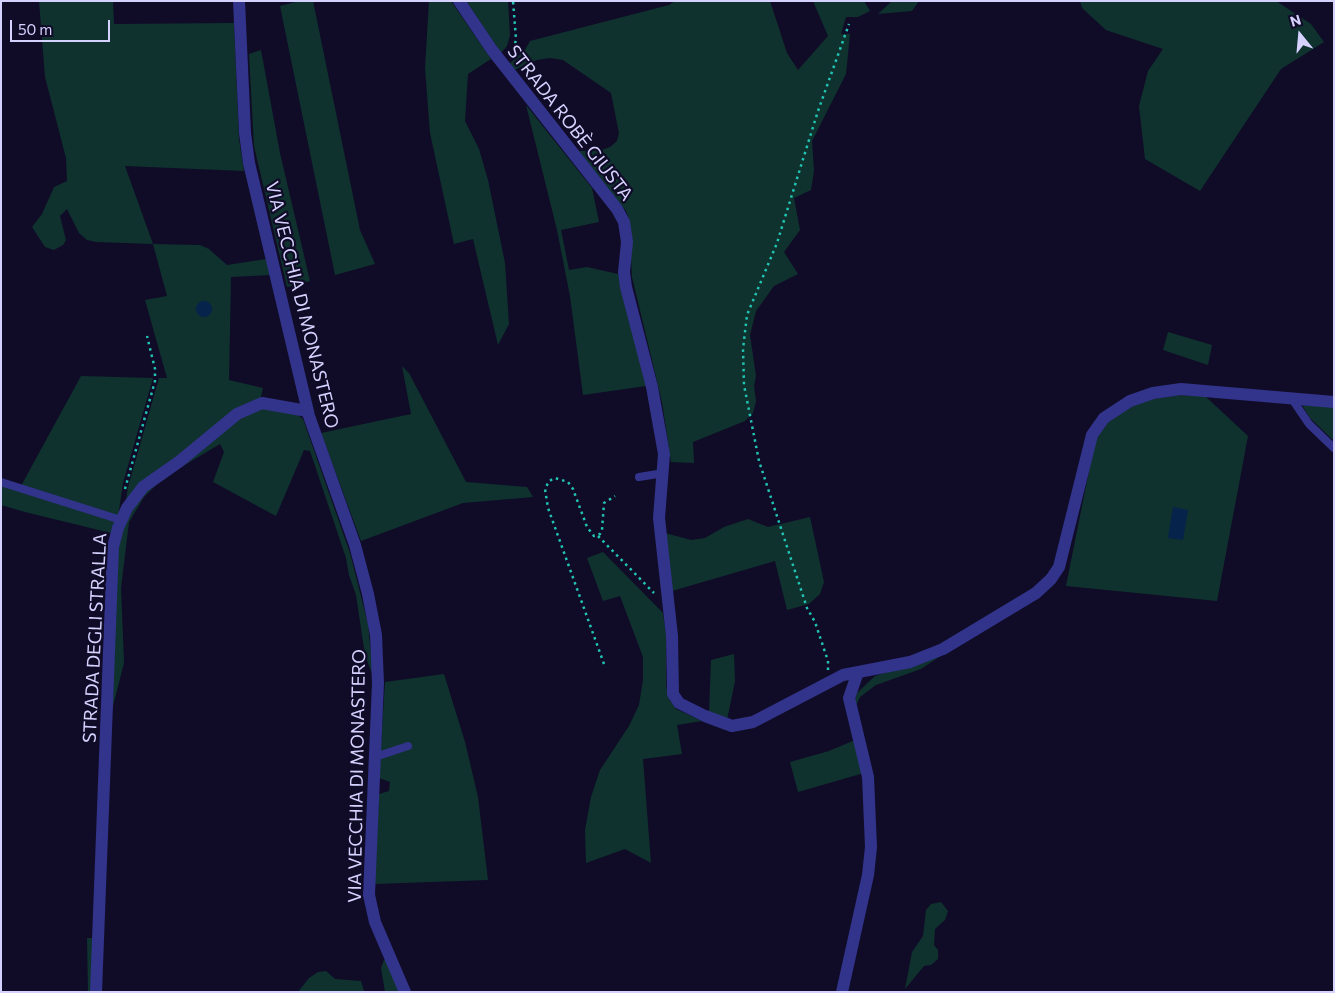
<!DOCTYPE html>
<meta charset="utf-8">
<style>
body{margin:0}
#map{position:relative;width:1335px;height:993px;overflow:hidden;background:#100c27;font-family:Commissioner,sans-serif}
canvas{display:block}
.frame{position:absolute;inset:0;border:2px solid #d6d2ff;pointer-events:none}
.north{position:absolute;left:1275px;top:10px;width:50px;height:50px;-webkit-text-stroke:4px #100c27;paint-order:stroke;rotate:343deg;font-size:14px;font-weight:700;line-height:20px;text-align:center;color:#d6d2ff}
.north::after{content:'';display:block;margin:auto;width:18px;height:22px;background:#d6d2ff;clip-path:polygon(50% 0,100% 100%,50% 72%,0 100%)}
.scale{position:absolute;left:10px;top:20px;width:100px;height:22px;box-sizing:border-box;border:2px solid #d6d2ff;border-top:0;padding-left:6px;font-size:15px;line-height:18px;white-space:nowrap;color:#d6d2ff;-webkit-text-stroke:4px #100c27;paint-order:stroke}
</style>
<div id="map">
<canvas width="1335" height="993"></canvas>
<div class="frame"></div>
<div class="north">N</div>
<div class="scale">50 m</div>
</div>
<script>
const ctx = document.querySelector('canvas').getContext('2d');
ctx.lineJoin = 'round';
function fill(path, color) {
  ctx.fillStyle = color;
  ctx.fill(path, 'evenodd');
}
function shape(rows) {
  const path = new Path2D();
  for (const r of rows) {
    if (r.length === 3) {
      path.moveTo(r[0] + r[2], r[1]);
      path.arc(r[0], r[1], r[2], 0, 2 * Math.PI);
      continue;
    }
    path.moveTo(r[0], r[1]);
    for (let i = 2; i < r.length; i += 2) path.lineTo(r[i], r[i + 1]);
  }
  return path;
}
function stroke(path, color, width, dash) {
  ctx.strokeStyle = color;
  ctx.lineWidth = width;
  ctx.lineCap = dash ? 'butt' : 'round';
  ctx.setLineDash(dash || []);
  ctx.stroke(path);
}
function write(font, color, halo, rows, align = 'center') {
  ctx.font = font + ' Commissioner,sans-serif';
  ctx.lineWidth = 4.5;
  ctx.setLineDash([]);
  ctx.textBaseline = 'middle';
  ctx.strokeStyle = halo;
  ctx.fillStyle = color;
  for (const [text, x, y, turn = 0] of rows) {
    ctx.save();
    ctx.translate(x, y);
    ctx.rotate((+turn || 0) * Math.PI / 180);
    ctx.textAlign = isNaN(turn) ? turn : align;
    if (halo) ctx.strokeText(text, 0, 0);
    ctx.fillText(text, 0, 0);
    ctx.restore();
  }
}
const green = shape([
 [39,1,113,1,114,24,234,23,239,139,244,171,125,166,153,244,200,245,209,249,227,265,266,259,270,275,231,277,229,380,263,388,260,401,125,507,128,487,159,378,167,378,145,300,167,296,153,244,96,242,87,240,79,233,67,209,60,216,66,240,63,245,54,250,45,247,32,227,42,214,54,187,67,181,66,158,45,77],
 [300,1,313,1,360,230,375,264,335,275,280,6],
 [429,1,451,1,491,59,468,74,465,121,479,149,488,180,505,263,509,324,498,345,473,239,454,244,430,133,425,68],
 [466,1,508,1,510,35,507,46,501,53],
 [675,1,770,1,787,53,798,70,828,36,813,1,864,1,870,11,858,17,846,17,841,34,850,34,846,74,812,141,814,171,811,190,794,198,800,230,784,252,798,274,774,286,756,311,750,335,756,376,754,386,756,401,753,413,745,421,693,442,694,463,671,462,662,402,632,277,629,219,626,211,578,151,599,151,610,147,617,141,619,133,611,93,563,60,550,58,537,60,514,70,509,64,525,50,530,41,669,5],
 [892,1,919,1,912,11,878,14],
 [1080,1,1276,1,1311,24,1324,42,1281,69,1200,191,1145,159,1139,106,1148,71,1163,49,1106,30,1082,8],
 [261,50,280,153,310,281,287,287,254,146,249,54],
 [526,105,592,188,599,222,561,230,569,270,587,267,618,274,646,386,583,395,570,296,557,230],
 [1168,332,1212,345,1208,365,1163,350],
 [402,366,409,373,466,482,527,487,533,497,463,503,361,541,321,433,411,414],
 [81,376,153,378,123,483,118,517,21,486],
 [1182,395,1205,396,1248,436,1217,601,1066,586,1095,441,1109,421,1131,407,1151,399],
 [1302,405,1334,407,1334,441,1310,418],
 [263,406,292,411,303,419,350,553,368,624,373,676,365,655,356,595,349,575,346,558,310,451,304,450,276,516,213,482,224,452,220,444,163,478,144,497,129,522,121,588,124,663,112,710,118,549,126,518,136,500,159,477,180,464,232,420,254,408],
 [1,485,116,521,111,533,25,512,1,505],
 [810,517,824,582,820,594,809,604,787,610,775,561,672,591,665,533,691,540,705,538,724,527,748,519,768,527],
 [603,552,663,613,666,634,666,686,669,699,676,709,702,721,677,725,682,754,643,759,651,863,625,849,586,863,585,830,591,797,600,770,629,726,639,705,643,680,643,657,620,596,603,601,587,558],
 [945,653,921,669,876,685,860,697,854,710,854,702,857,693,875,676],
 [734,654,735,681,727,720,709,713,711,660],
 [444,674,465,742,478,797,488,880,374,884,379,794,389,791,390,782,379,778,385,682],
 [855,740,864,773,798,792,790,762,829,751],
 [941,902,948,911,945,920,935,929,934,945,938,950,938,959,931,965,924,966,905,989,912,952,923,936,926,910,931,904],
 [87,938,93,938,92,992,88,992],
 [384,960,387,960,399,992,385,992,381,968],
 [326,971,335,979,361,981,364,991,298,992,309,978,318,972]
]);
const water = shape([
 [204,309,8],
 [1173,507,1188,510,1183,540,1168,538]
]);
const path = shape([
 [510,55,514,49,516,39,513,1],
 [125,489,155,381,155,369,147,336],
 [598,536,654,593],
 [604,664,548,508,545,489,549,481,555,478,568,482,573,489,587,527,594,536,600,534,602,530,604,503,615,496],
 [828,670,828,661,815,622,807,608,759,461,744,385,743,349,747,315,777,243,818,111,849,24]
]);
const service = shape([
 [1292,399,1309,424,1334,448],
 [639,477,664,473],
 [1,482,121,520],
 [375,757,408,746]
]);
const minor = shape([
 [459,1,492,50,617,209,624,222,627,242,624,272,626,287,652,387,664,454,659,518,672,636,673,694,679,703,705,716,732,726,753,722,843,675,910,662,943,649,1036,593,1051,579,1059,567,1092,435,1104,418,1130,401,1153,393,1181,389,1334,402],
 [96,992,113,547,118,528,127,508,143,487,180,461,237,414,262,403,307,411],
 [842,992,868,875,871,847,868,777,849,698,858,672]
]);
const tertiary = shape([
 [239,1,245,133,249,163,309,416,355,545,368,594,376,635,378,683,369,895,375,922,405,992]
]);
const streetNames = [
 ["STRADA ROBÈ GIUSTA",570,123,52],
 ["VIA VECCHIA DI MONASTERO",302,305,76],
 ["STRADA DEGLI STRALLA",95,638,-87],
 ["VIA VECCHIA DI MONASTERO",357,776,-89]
];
fill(green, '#0f322f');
fill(water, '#06234c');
stroke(path, '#21c4b3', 2.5, [2.5, 4]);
stroke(service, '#32338b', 8);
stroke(minor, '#32338b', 12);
stroke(tertiary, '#32338b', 12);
write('18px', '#d6d2ff', '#100c27', streetNames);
</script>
